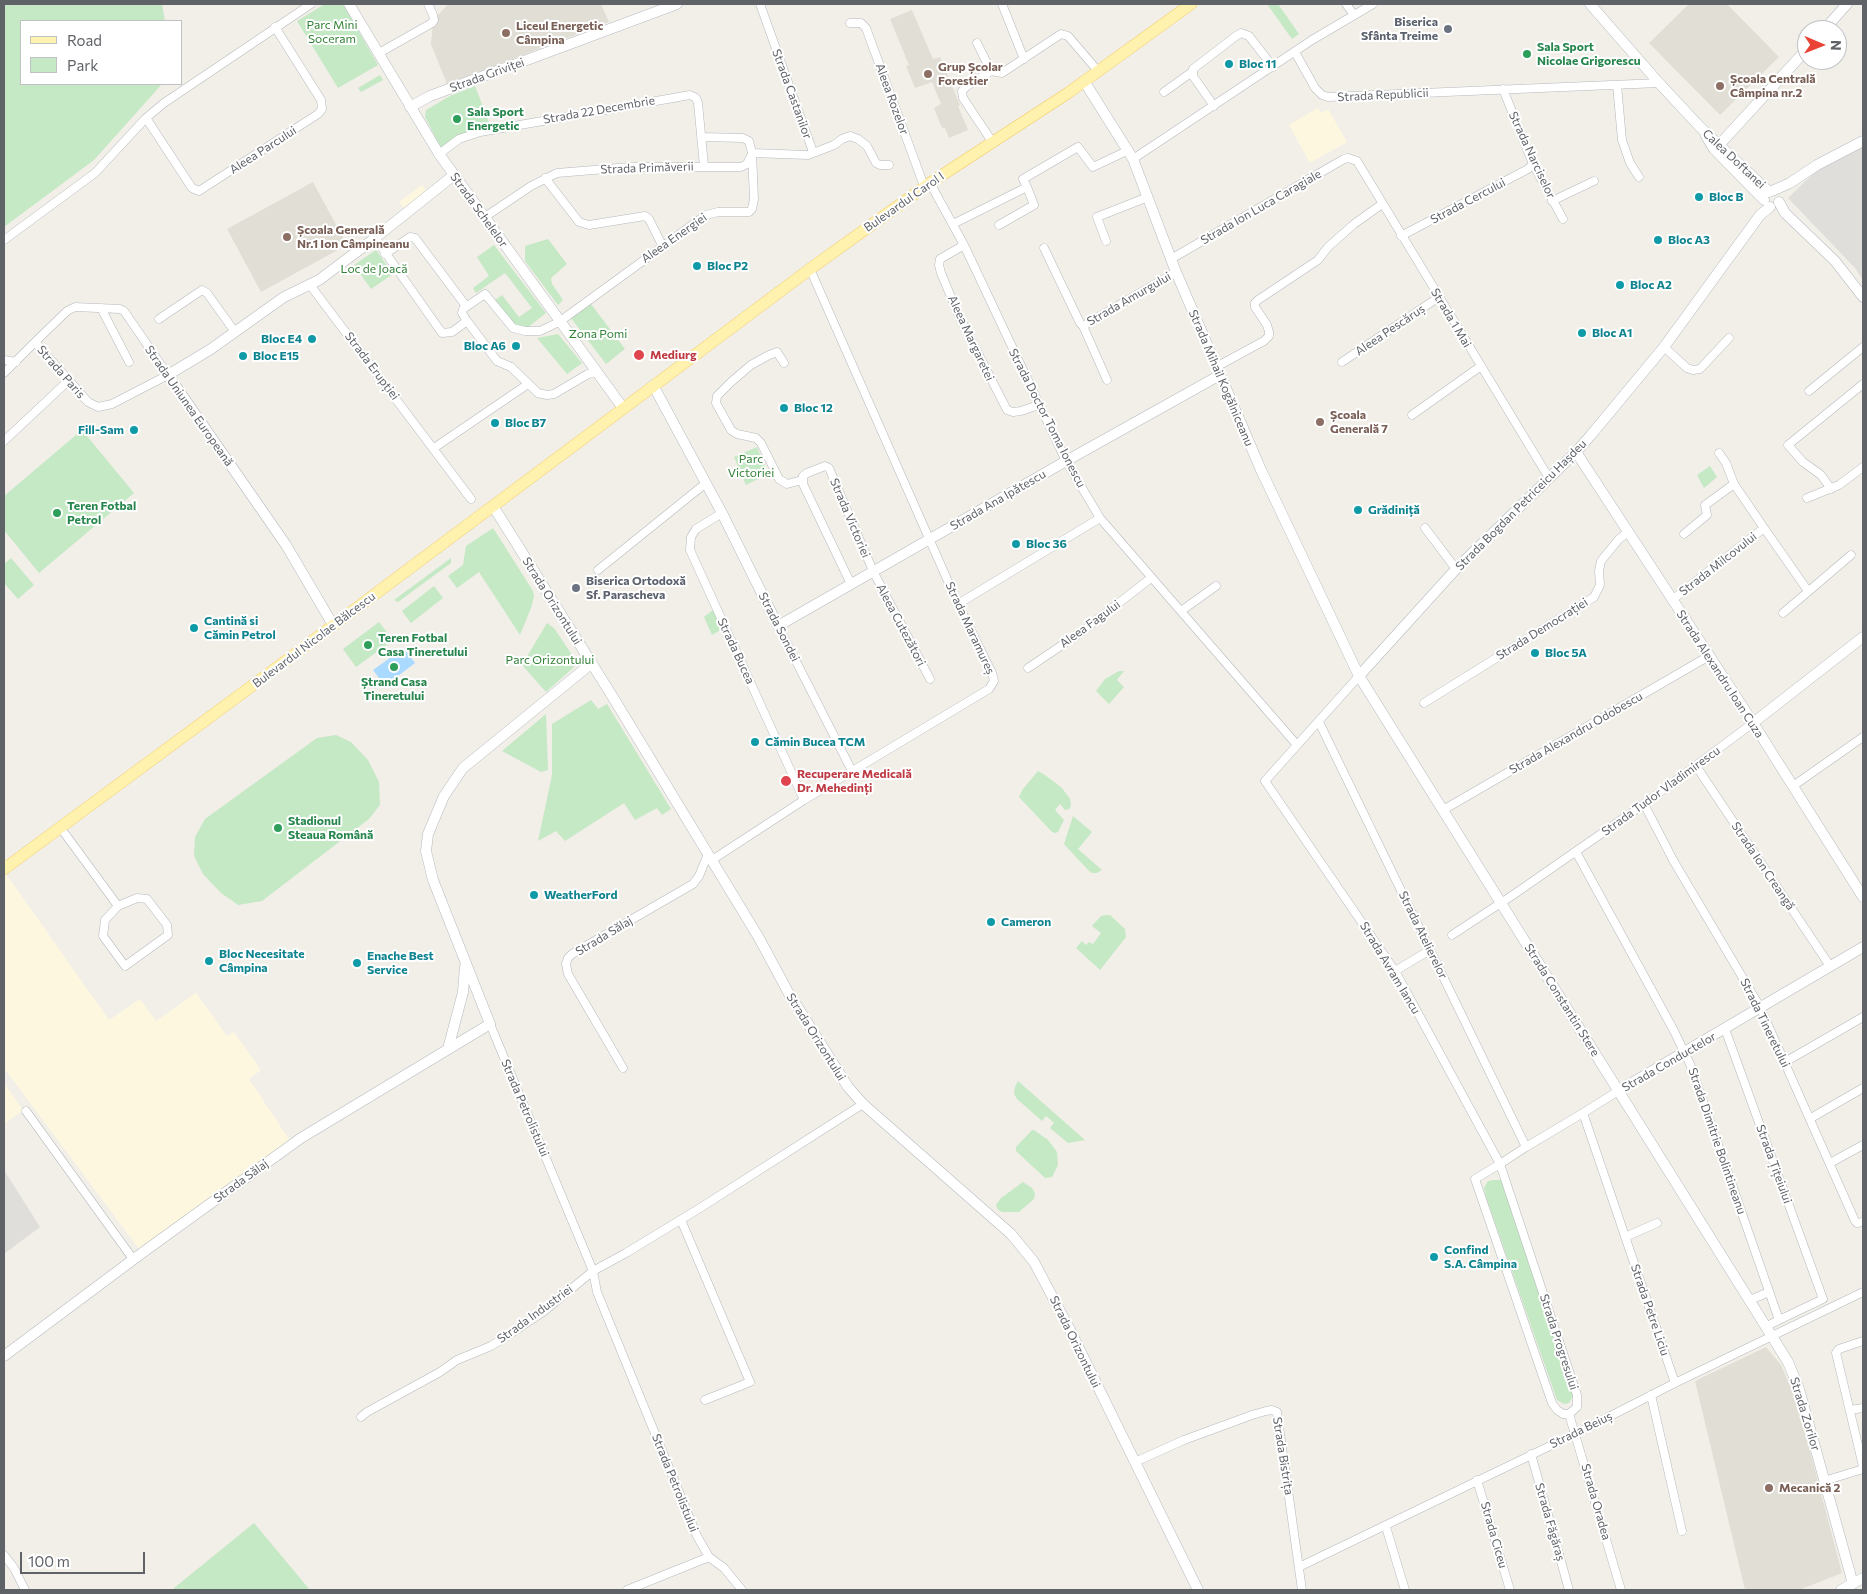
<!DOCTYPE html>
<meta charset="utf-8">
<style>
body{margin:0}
#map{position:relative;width:1867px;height:1594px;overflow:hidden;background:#f1efe8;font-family:Commissioner,sans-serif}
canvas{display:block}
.frame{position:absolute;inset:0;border:5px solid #5f6368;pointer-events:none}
.legend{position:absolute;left:20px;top:20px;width:162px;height:65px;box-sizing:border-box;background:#fff;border:1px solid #bfc1c3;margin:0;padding:6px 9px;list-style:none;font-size:15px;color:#5f6368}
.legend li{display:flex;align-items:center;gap:10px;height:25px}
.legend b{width:25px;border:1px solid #bfc1c3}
.north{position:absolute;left:1797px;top:20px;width:50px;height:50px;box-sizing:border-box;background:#fff;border:1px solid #bfc1c3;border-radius:50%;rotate:91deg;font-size:14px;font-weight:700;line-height:20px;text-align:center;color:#5f6368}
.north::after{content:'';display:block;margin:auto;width:18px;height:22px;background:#ea4335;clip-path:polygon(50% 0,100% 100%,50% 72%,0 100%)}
.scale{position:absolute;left:20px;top:1552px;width:125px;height:22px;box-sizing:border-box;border:2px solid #5f6368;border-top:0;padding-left:6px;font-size:15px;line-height:18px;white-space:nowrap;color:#5f6368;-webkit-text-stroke:4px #fff;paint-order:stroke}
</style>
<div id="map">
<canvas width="1867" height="1594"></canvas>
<div class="frame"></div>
<ul class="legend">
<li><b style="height:6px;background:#fff2af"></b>Road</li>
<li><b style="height:14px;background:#c5e8c5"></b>Park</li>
</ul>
<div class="north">N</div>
<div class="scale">100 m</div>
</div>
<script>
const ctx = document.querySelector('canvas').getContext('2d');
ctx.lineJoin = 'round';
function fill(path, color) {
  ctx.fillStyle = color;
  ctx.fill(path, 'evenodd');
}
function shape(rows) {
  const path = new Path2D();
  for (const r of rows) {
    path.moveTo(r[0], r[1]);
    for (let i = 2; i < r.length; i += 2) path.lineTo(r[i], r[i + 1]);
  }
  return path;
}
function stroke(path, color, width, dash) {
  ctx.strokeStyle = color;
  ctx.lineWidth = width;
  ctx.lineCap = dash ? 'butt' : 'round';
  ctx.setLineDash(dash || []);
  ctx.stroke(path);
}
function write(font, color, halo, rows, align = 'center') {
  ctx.font = font + ' Commissioner,sans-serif';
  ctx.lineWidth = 4;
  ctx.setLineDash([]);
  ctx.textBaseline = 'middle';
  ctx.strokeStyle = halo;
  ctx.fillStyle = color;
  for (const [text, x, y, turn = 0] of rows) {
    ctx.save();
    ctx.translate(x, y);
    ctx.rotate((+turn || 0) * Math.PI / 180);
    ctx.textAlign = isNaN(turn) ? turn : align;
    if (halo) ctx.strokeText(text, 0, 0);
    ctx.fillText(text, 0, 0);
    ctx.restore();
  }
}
const commercial = shape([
 [1318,108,1321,113,1328,109,1347,142,1310,163,1289,125],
 [422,185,428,193,405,210,399,202],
 [4,871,109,1020,140,999,156,1021,196,993,227,1036,234,1032,261,1070,249,1079,293,1145,142,1253,4,1068],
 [4,1083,23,1110,4,1124]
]);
const industrial = shape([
 [1863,146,1863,280,1855,268,1788,198,1816,171],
 [4,1170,40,1227,4,1254]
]);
const education = shape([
 [448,4,601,4,609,22,447,84,431,44,433,21],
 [1689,4,1727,4,1779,57,1720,115,1649,43],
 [912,10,933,59,940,57,960,105,958,106,968,130,949,138,945,128,942,128,934,108,941,104,932,82,915,88,906,66,909,65,890,19],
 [313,182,347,245,261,292,227,229],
 [1766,1347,1781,1365,1797,1402,1842,1573,1799,1590,1745,1590,1695,1381]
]);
const green = shape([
 [4,4,162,4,165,21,21,21,21,84,162,84,94,160,4,227],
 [325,4,343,4,378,65,338,88,297,21],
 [1267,4,1278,4,1299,34,1292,39],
 [380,75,383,80,361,92,358,88],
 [475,86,490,125,454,138,441,148,425,117,426,110,450,96],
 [548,239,567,264,551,278,552,284,563,300,558,305,525,261,525,246],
 [494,245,546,313,527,328,517,328,495,300,502,295,519,317,532,308,505,273,476,293,473,288,489,276,477,257],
 [376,250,393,274,371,289,354,265],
 [591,304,625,349,606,364,571,318],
 [558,334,582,363,567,374,537,338],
 [82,430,134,493,39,573,4,530,4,496],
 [757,447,768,474,746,485,734,457],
 [1710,466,1717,477,1704,488,1697,475],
 [493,528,533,591,534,597,531,608,520,635,479,572,457,588,448,576,463,565,466,546],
 [11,558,34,585,18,599,4,583,4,564],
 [451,558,451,563,398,602,394,600],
 [434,586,443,598,411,623,402,611],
 [713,610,722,629,712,635,704,617],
 [379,622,393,640,356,667,343,649],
 [547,623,554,628,574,658,574,667,546,692,522,665],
 [1119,671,1124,671,1117,680,1124,687,1109,704,1096,691,1105,679],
 [591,700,598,709,607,704,671,809,662,815,657,808,635,820,624,803,565,841,556,831,538,841,552,775,552,724],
 [546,714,548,770,541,772,502,751],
 [336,735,351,742,368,760,379,782,380,805,369,819,262,901,238,905,221,893,203,874,194,856,195,837,205,819,317,738],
 [1038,771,1045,775,1062,788,1070,799,1071,806,1069,809,1065,810,1060,804,1055,810,1064,820,1058,832,1055,833,1052,832,1019,797,1023,789],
 [1073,816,1092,832,1078,849,1102,870,1097,873,1092,873,1088,870,1064,844],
 [1106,915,1110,915,1125,929,1126,937,1100,970,1076,948,1082,941,1086,945,1089,942,1093,944,1101,933,1092,926,1101,916],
 [1018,1081,1085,1140,1068,1143,1050,1128,1054,1123,1046,1116,1042,1121,1017,1099,1014,1094,1015,1087],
 [1032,1130,1034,1130,1048,1140,1057,1152,1058,1165,1052,1177,1045,1178,1016,1151,1016,1147],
 [1493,1180,1501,1180,1504,1183,1573,1396,1569,1403,1564,1404,1557,1400,1486,1197,1484,1188,1488,1181],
 [1023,1182,1032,1188,1035,1193,1034,1199,1019,1212,1002,1212,998,1210,996,1205,1001,1198],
 [254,1523,310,1590,174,1590,174,1588]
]);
const water = shape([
 [404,648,415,663,385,686,373,670]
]);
const street = shape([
 [760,4,813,152],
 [1002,4,1024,59],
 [1346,4,1354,15],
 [850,23,861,23,866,28,924,186],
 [977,43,991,71],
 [1295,52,1315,88,1322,95,1328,97,1659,83],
 [379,53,432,23,434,20,433,15,428,4],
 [1617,85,1622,140,1630,163,1639,177],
 [1503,89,1533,164,1563,219],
 [1164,92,1192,72],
 [1214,106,1193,76,1193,69,1236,36,1241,33,1249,36,1273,67],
 [146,118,192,188,199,191,318,114,322,109,321,100,275,27],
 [993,143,963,98,962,91,967,86,991,71,1002,73,1061,34,1068,36,1098,71],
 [752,153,808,155,834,145,842,139,850,136,858,139,867,146,876,163,880,165,889,165],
 [439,154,459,139,480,132,690,95,696,98,698,103,704,166],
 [1133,159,1312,40,1373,4],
 [545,178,579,222,589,225,645,216,649,219,662,245],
 [930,183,964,245,1066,461,1100,518,1297,745],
 [1552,201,1594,181],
 [485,217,531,186,557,173,630,167,741,167,747,164,751,156],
 [953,224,1027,187,1023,179,1078,147,1093,167,1129,150],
 [999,225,1034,205,1027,187],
 [1401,236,1528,169,1533,164],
 [375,238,442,333,452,332,467,321],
 [4,240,95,173,146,118,164,103,311,4],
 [1106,241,1097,217,1148,197],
 [964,245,940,259,939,265,941,273,959,316,1007,410,1013,412,1021,411,1039,405],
 [1044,248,1080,323,1083,326,1107,380],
 [385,254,410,237,415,238,466,306],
 [1171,259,1344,159,1348,158,1357,161,1549,478],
 [310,285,471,499],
 [101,308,129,362],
 [159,319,202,290,207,293,235,332],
 [1083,326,1176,272],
 [1664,347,1687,368,1693,370,1700,369,1729,338],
 [4,360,16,362],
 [1342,362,1439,297],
 [784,363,777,352,769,355,751,365,731,382,717,396,716,403,731,430,737,434,756,438,761,443,779,479,787,484,802,480],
 [1216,367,1264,341,1269,336,1269,332,1267,325,1255,307,1255,303,1258,300,1318,260,1328,247,1354,224,1382,204],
 [596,372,588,374,554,394,547,395,538,393,511,367,497,361,467,321,462,313,463,309,485,294,513,328,525,331,540,331,559,322,706,215,718,212,749,212,752,209,754,199,752,153,749,141,743,138,702,137],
 [4,373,35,342,67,311,75,307,120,309,124,311,168,375,112,404,98,407,88,402,35,342],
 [1809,391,1863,347],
 [1412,415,1481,366],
 [4,441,68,381],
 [434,448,528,384],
 [1719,453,1726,463,1734,484,1764,528],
 [1831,489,1821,475,1803,462,1788,445,1863,384],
 [1807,498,1839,485,1863,467],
 [722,513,696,529,691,537,690,550,804,800],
 [1425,528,1456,569],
 [1684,534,1707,515,1705,505,1708,503,1734,484],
 [598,570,706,483],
 [851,584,803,484,803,476,807,473,825,466,829,468,873,571,930,679],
 [1672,600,1764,528,1808,591],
 [958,604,1100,518],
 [1181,611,1216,586],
 [1783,613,1851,555],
 [778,626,852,771],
 [1028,668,1080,633,1151,578],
 [1359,676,1265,781,1395,971,1500,1164,1577,1395,1577,1407,1569,1414,1563,1414,1557,1410,1552,1403,1475,1179,1500,1164,1526,1147,1583,1113,1618,1091],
 [1424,703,1594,597,1600,585,1599,571,1601,561,1619,539,1628,532],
 [1319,722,1526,1147],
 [1696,766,1830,966],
 [1793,786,1863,737],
 [1644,804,1673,860,1760,1007,1855,1221,1857,1223,1863,1222],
 [1443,810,1709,656],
 [60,827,118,906,105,920,103,936,125,966,168,935,167,925,147,899,137,898,118,906],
 [1576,852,1673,1029,1690,1064,1779,1320,1767,1326],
 [712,860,804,800,989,689,994,681,992,673,958,604,810,269],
 [1452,935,1513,895,1644,804,1753,723],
 [1395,971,1430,950],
 [490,1024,593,1271,597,1292,697,1536,709,1557,724,1568,742,1590],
 [1725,1029,1823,1299,1779,1320],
 [1785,1062,1863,1017],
 [623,1068,568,974,566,964,568,958,572,954,693,884,699,876,708,854],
 [26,1111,133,1259],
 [1583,1113,1675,1383],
 [1811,1118,1863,1088],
 [1830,1163,1863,1145],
 [681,1220,750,1382,705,1400],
 [1625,1237,1657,1223],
 [1750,1300,1769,1292],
 [1863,1341,1839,1349,1836,1353,1863,1466],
 [1651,1395,1682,1531],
 [1850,1410,1863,1408],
 [1569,1414,1621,1590],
 [361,1417,367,1412,440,1372,457,1360,491,1346,510,1334,543,1312,593,1271,626,1253,700,1208,863,1104],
 [1531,1454,1569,1590],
 [1135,1462,1184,1440,1252,1415,1266,1411,1272,1410,1277,1412,1302,1590],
 [1477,1480,1510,1590],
 [1824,1481,1863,1469],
 [1386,1527,1405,1590],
 [4,1555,14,1568,25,1590],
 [1299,1567,1583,1430,1675,1383,1863,1292],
 [627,1590,709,1557]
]);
const secondary = shape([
 [349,4,439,154,623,408],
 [1590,4,1659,83,1700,127,1769,192],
 [1824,30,1847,4],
 [1084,81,1133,159,1176,272,1261,470,1359,676,1788,1362,1799,1389,1853,1584],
 [410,107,430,96,677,4],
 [1706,136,1714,149,1764,200],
 [1720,144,1807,49],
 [1772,191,1790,183,1817,165,1863,141],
 [1779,202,1785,213,1835,261,1863,297],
 [653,385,722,513,778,626,1066,461,1220,375],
 [1576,452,1748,715,1863,897],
 [493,506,614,699,759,938,788,992,848,1087,863,1104,1011,1234,1034,1262,1069,1328,1198,1590],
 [333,625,286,545,168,375,211,349,284,297,319,280,375,238,454,175],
 [1359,676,1456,569,1576,452,1591,435,1664,347,1760,215,1770,207],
 [1753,723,1863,637],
 [448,1049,463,992,465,967],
 [1618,1091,1863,947],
 [4,1356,142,1253,301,1138,490,1024,433,880,426,851,428,834,444,796,463,768,592,663],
 [1841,1590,1863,1578]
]);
const primary = shape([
 [4,869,287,660,810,269,930,183,1068,93,1191,4]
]);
const markers = [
 [1448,29,5,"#6b7280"],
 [506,33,5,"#8d6e63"],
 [1527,54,5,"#2e9e5b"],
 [1229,64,5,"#0f9aa8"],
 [928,74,5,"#8d6e63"],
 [1720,86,5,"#8d6e63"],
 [457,119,5,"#2e9e5b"],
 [1699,197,5,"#0f9aa8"],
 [287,237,5,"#8d6e63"],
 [1658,240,5,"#0f9aa8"],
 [697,266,5,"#0f9aa8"],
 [1620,285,5,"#0f9aa8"],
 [1582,333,5,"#0f9aa8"],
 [312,339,5,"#0f9aa8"],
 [516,346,5,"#0f9aa8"],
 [639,355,6,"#e0444e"],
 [243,356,5,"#0f9aa8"],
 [784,408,5,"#0f9aa8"],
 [1320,422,5,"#8d6e63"],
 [495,423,5,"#0f9aa8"],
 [134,430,5,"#0f9aa8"],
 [1358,510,5,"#0f9aa8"],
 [57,513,5,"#2e9e5b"],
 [1016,544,5,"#0f9aa8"],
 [576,588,5,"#6b7280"],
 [194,628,5,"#0f9aa8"],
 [368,645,5,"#2e9e5b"],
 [1535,653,5,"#0f9aa8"],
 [394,667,5,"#2e9e5b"],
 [755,742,5,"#0f9aa8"],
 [786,781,6,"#e0444e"],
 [278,828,5,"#2e9e5b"],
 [534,895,5,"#0f9aa8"],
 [991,922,5,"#0f9aa8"],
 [209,961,5,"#0f9aa8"],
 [357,963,5,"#0f9aa8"],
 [1434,1257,5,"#0f9aa8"],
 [1769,1488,5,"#8d6e63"]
];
const worshipNames = [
 ["Biserica",1438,22],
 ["Sfânta Treime",1438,36],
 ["Biserica Ortodoxă",586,581,"left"],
 ["Sf. Parascheva",586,595,"left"]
];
const parkNames = [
 ["Parc Mini",332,25],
 ["Soceram",332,39],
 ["Loc de Joacă",374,269],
 ["Zona Pomi",598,334],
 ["Parc",751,459],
 ["Victoriei",751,473],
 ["Parc Orizontului",550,660]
];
const educationNames = [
 ["Liceul Energetic",516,26],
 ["Câmpina",516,40],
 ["Grup Școlar",938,67],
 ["Forestier",938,81],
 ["Școala Centrală",1730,79],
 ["Câmpina nr.2",1730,93],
 ["Școala Generală",297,230],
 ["Nr.1 Ion Câmpineanu",297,244],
 ["Școala",1330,415],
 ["Generală 7",1330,429],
 ["Mecanică 2",1779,1488]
];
const leisureNames = [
 ["Sala Sport",1537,47],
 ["Nicolae Grigorescu",1537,61],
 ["Sala Sport",467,112],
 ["Energetic",467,126],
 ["Teren Fotbal",67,506],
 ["Petrol",67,520],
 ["Teren Fotbal",378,638],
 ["Casa Tineretului",378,652],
 ["Ștrand Casa",394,682,"center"],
 ["Tineretului",394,696,"center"],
 ["Stadionul",288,821],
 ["Steaua Română",288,835]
];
const cultureNames = [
 ["Bloc 11",1239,64],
 ["Bloc B",1709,197],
 ["Bloc A3",1668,240],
 ["Bloc P2",707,266],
 ["Bloc A2",1630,285],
 ["Bloc A1",1592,333],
 ["Bloc E4",302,339,"right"],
 ["Bloc A6",506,346,"right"],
 ["Bloc E15",253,356],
 ["Bloc 12",794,408],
 ["Bloc B7",505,423],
 ["Fill-Sam",124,430,"right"],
 ["Grădiniță",1368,510],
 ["Bloc 36",1026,544],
 ["Cantină si",204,621],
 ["Cămin Petrol",204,635],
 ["Bloc 5A",1545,653],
 ["Cămin Bucea TCM",765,742],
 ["WeatherFord",544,895],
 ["Cameron",1001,922],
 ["Bloc Necesitate",219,954],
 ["Câmpina",219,968],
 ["Enache Best",367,956],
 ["Service",367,970],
 ["Confind",1444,1250],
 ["S.A. Câmpina",1444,1264]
];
const streetNames = [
 ["Strada Griviței",487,75,-20],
 ["Strada Castanilor",792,94,70],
 ["Strada Republicii",1383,95,-3],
 ["Aleea Rozelor",892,99,70],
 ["Strada 22 Decembrie",599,110,-10],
 ["Aleea Parcului",263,150,-33],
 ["Strada Narciselor",1532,155,65],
 ["Calea Doftanei",1734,159,43],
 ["Strada Primăverii",647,168,-2],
 ["Strada Cercului",1468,201,-28],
 ["Bulevardul Carol I",904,202,-35],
 ["Strada Ion Luca Caragiale",1261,207,-30],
 ["Strada Schelelor",479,210,54],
 ["Aleea Energiei",674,238,-35],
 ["Strada Amurgului",1129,299,-30],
 ["Strada 1 Mai",1451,318,59],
 ["Aleea Pescăruș",1390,330,-34],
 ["Aleea Margaretei",971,338,65],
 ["Strada Erupției",372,366,53],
 ["Strada Paris",61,372,49],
 ["Strada Mihail Kogălniceanu",1221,378,67],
 ["Strada Uniunea Europeană",189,406,55],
 ["Strada Doctor Toma Ionescu",1047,418,63],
 ["Strada Ana Ipătescu",998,500,-30],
 ["Strada Bogdan Petriceicu Hașdeu",1521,505,-45],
 ["Strada Victoriei",850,518,67],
 ["Strada Milcovului",1718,564,-38],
 ["Strada Orizontului",552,601,58],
 ["Aleea Fagului",1090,624,-36],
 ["Aleea Cutezători",901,625,62],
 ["Strada Sondei",779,627,63],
 ["Strada Maramureș",970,628,65],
 ["Strada Democrației",1542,629,-32],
 ["Bulevardul Nicolae Bălcescu",314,640,-37],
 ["Strada Bucea",736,651,65],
 ["Strada Alexandru Ioan Cuza",1720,674,57],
 ["Strada Alexandru Odobescu",1576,733,-30],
 ["Strada Tudor Vladimirescu",1661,791,-36],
 ["Strada Ion Creangă",1763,866,56],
 ["Strada Atelierelor",1423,935,64],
 ["Strada Sălaj",604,936,-31],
 ["Strada Avram Iancu",1390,968,59],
 ["Strada Constantin Stere",1562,1000,58],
 ["Strada Tineretului",1765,1023,64],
 ["Strada Orizontului",816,1037,58],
 ["Strada Conductelor",1669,1062,-30],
 ["Strada Petrolistului",525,1108,67],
 ["Strada Dimitrie Bolintineanu",1717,1141,71],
 ["Strada Țițeiului",1774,1164,70],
 ["Strada Sălaj",241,1181,-36],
 ["Strada Petre Liciu",1650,1310,71],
 ["Strada Industriei",535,1314,-36],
 ["Strada Orizontului",1075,1342,64],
 ["Strada Progresului",1559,1342,72],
 ["Strada Zorilor",1805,1414,73],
 ["Strada Beiuș",1581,1430,-26],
 ["Strada Bistrița",1283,1456,81],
 ["Strada Petrolistului",675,1483,68],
 ["Strada Oradea",1596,1502,74],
 ["Strada Făgăraș",1550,1522,74],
 ["Strada Ciceu",1494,1535,74]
];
const healthNames = [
 ["Mediurg",650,355],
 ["Recuperare Medicală",797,774],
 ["Dr. Mehedinți",797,788]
];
fill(commercial, '#fef7e0');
fill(industrial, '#e0deda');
fill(education, '#e1ded6');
fill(green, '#c5e8c5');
fill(water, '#aadaff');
stroke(street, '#b5b8bc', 9);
stroke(secondary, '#b6babf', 11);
stroke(primary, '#f2c960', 12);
stroke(street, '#fff', 8);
stroke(secondary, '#fff', 10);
stroke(primary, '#fff2af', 11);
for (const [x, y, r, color] of markers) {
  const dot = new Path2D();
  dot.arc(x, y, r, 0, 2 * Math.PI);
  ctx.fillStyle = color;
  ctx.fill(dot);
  stroke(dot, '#fff', 2);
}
write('bold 12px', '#5b616d', '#fff', worshipNames, 'right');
write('12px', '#348238', '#fff', parkNames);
write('bold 12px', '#785e54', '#fff', educationNames, 'left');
write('bold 12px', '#27864d', '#fff', leisureNames, 'left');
write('bold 12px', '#0d838f', '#fff', cultureNames, 'left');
write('12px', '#5f6368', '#fff', streetNames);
write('bold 12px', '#be3a42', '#fff', healthNames, 'left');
</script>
